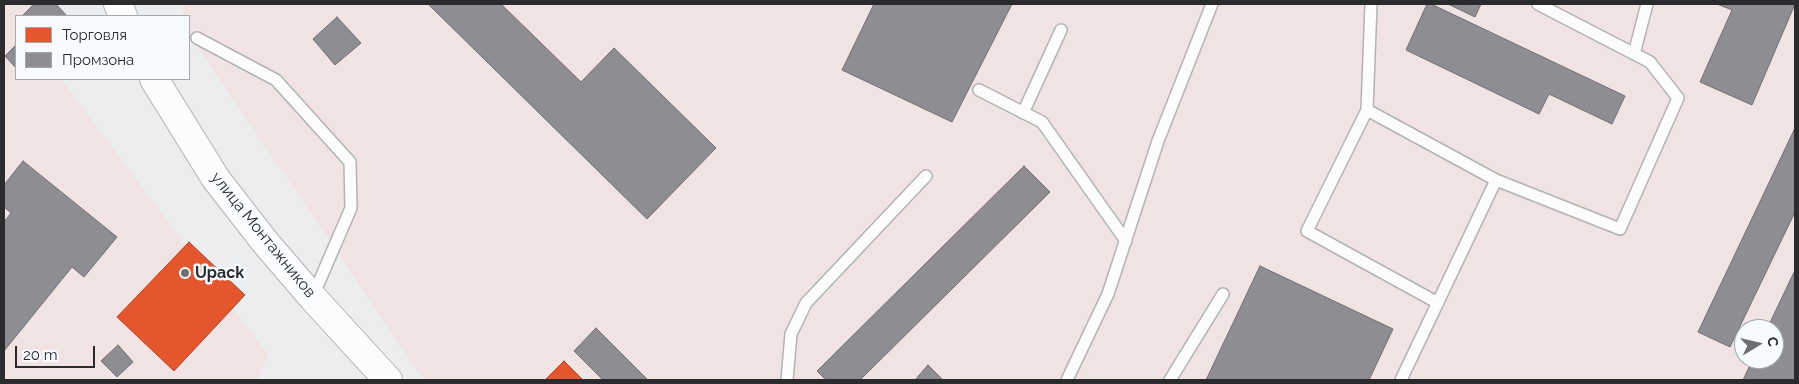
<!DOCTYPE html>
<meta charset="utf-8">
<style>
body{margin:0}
#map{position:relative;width:1799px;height:384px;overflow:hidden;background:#ebedef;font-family:Raleway,sans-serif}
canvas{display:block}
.frame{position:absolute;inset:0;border:5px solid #292b2c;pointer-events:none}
.legend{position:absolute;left:15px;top:15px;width:175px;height:65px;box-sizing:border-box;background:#f6fbff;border:1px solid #a4a8ab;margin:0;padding:6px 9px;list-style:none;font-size:15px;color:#292b2c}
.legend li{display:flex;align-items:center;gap:10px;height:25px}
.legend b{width:25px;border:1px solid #a4a8ab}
.north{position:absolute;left:1734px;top:319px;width:50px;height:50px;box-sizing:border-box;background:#f6fbff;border:1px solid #a4a8ab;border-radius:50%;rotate:81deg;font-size:14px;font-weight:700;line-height:20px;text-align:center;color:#292b2c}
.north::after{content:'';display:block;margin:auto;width:18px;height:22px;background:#6d6f70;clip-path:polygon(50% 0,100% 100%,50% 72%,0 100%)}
.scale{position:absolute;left:15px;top:346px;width:80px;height:22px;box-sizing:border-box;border:2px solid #292b2c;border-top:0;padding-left:6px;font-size:15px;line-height:18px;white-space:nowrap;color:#292b2c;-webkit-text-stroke:4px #f6fbff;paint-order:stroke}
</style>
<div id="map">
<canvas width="1799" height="384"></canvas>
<div class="frame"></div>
<ul class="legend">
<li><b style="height:14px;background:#e4572e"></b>Торговля</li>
<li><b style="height:14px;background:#8d8d92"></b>Промзона</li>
</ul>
<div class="north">С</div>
<div class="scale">20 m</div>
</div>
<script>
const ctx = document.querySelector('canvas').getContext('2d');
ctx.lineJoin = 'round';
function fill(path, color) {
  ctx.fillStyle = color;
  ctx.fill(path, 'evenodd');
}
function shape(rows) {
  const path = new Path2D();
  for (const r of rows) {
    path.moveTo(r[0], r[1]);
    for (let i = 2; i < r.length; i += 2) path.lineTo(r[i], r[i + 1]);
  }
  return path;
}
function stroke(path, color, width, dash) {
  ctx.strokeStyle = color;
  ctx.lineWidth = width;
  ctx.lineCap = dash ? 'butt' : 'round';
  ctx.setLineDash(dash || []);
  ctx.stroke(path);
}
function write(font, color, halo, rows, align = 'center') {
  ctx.font = font + ' Raleway,sans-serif';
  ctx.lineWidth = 5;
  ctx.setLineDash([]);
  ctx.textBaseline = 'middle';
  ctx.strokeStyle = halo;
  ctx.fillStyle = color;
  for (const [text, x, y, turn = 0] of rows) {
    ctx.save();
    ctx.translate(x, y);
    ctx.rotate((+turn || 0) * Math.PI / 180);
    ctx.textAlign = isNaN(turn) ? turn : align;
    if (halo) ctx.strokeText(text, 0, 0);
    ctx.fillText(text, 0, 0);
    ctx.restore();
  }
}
const industrial = shape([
 [4,4,50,4,52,16,16,16,16,79,61,79,268,355,257,380,4,380],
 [182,4,1795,4,1795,380,424,380,189,34,189,16,184,16],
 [1744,329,1774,329,1774,359,1744,359]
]);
const shops = shape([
 [189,242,245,295,174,371,117,317,189,242],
 [564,361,583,380,545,380,564,361]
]);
const industry = shape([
 [34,4,56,4,67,16,24,16,23,15,34,4],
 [428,4,501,4,581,82,614,48,716,148,647,219,428,4],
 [874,4,1012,4,952,122,842,70,874,4],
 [1427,4,1431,4,1625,96,1612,124,1549,94,1539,114,1406,50,1427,4],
 [1448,4,1481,4,1475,17,1448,4],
 [1717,4,1795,4,1752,105,1700,82,1732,10,1717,4],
 [337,17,361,43,335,65,313,39,337,17],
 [16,45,16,68,5,56,16,45],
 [1795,128,1795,212,1730,347,1698,332,1795,128],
 [23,161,117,237,84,277,72,267,4,351,4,222,11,213,4,207,4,185,23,161],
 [1024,166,1050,192,860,380,826,380,817,371,1024,166],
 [1260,266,1393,329,1369,380,1206,380,1260,266],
 [1795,270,1795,380,1743,380,1753,359,1774,359,1774,329,1767,329,1795,270],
 [596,328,648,380,603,380,574,351,596,328],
 [118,345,133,362,117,377,101,361,118,345],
 [928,365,943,380,915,380,928,365]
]);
const service = shape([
 [1371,4,1367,110,1496,180],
 [197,38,276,80,350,162,351,208,313,296],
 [1634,54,1647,4],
 [979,90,1042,122,1126,241],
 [1367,110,1307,231,1438,303],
 [1023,113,1061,30],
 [787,380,791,334,806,303,926,176],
 [1067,380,1108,294,1158,141,1212,4],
 [1170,380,1223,294],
 [1401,380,1496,180,1620,229,1678,98,1650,62,1538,4]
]);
const secondary = shape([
 [118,4,123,16],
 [154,79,216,179,265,242,313,298,388,380]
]);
const markers = [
 [185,273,5,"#6d6f70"]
];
const streetNames = [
 ["улица Монтажников",263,235,51]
];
const poiNames = [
 ["Upack",195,273]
];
fill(industrial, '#f1e3e4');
fill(shops, '#e4572e');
stroke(shops, '#ac4a2d', 1);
fill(industry, '#8d8d92');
stroke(industry, '#6f7073', 1);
stroke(service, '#b1b3b5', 14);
stroke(secondary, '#b1b3b5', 30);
stroke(service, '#fcfcfd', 11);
stroke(secondary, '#fcfcfd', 28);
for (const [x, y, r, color] of markers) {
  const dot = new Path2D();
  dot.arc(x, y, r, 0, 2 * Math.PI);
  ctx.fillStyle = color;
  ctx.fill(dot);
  stroke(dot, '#f6fbff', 2);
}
write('16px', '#292b2c', '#f6fbff', streetNames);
write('bold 16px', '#292b2c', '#f6fbff', poiNames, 'left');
</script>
